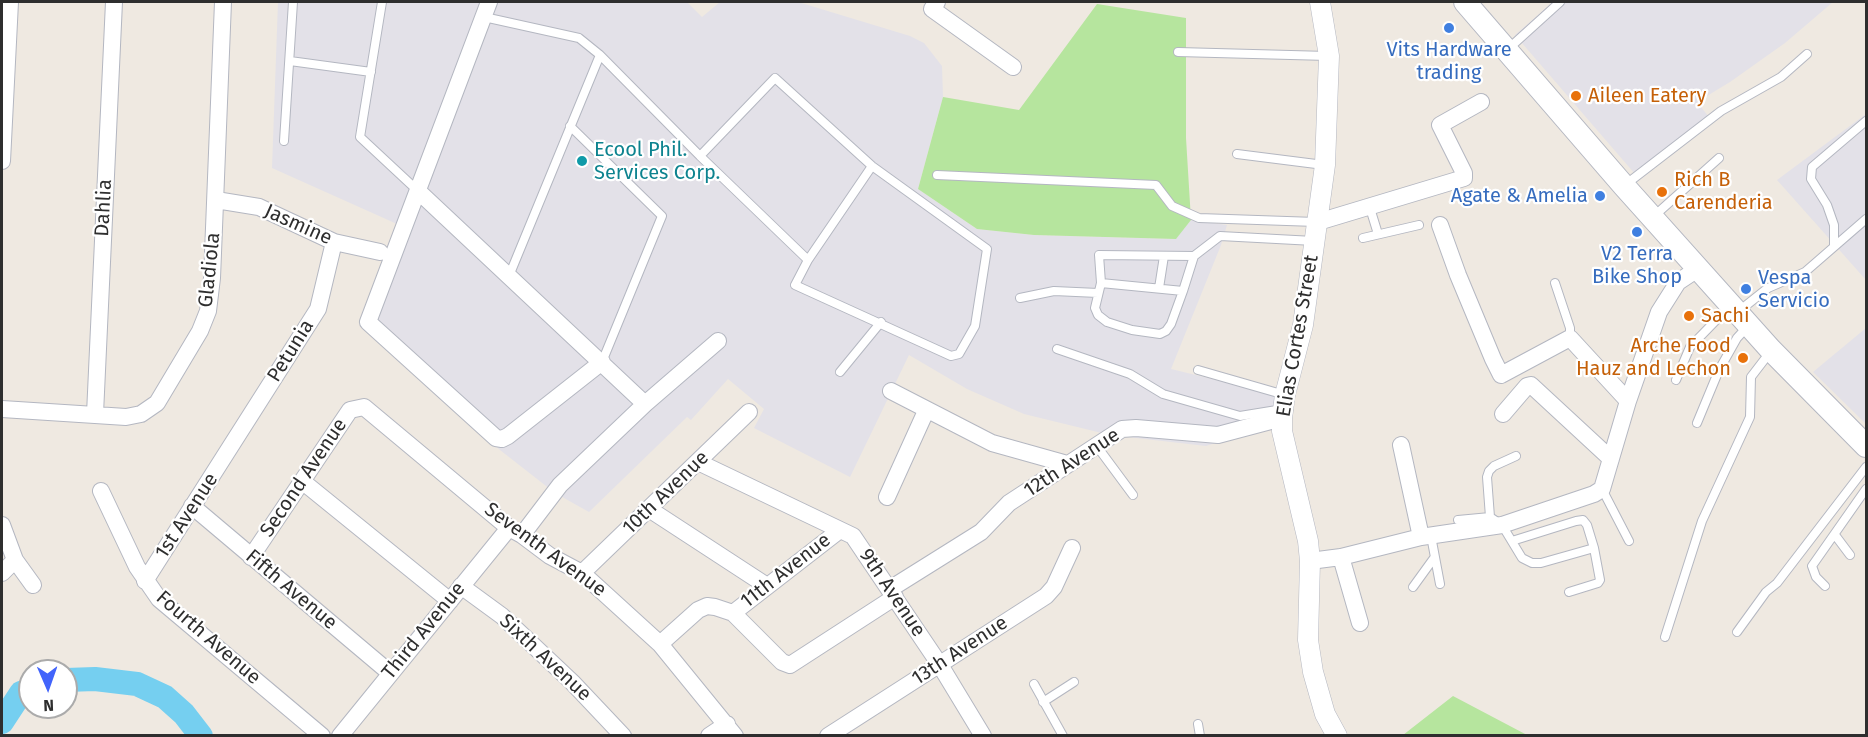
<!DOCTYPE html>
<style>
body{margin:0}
#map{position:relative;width:1868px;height:737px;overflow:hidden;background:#efe9e1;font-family:"Fira Sans",sans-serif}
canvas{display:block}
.frame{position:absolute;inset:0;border:3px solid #2e2e2e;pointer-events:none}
.north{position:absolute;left:18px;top:659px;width:60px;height:60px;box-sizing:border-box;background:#fff;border:2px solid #ababab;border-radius:50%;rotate:178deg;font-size:16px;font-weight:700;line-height:24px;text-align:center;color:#2e2e2e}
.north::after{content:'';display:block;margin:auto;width:21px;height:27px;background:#4264fb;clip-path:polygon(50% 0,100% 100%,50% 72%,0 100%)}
</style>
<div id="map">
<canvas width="1868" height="737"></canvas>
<div class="frame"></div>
<div class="north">N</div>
</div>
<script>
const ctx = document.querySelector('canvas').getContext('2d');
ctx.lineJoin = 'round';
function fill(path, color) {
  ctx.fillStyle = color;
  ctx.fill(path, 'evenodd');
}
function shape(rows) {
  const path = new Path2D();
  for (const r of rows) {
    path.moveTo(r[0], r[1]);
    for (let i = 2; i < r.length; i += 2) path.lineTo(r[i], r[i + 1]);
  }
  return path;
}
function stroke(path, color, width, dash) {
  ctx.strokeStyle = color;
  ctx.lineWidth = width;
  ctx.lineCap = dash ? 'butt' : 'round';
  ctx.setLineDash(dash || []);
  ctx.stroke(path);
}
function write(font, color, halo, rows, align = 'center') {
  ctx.font = font + ' "Fira Sans",sans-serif';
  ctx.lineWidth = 4.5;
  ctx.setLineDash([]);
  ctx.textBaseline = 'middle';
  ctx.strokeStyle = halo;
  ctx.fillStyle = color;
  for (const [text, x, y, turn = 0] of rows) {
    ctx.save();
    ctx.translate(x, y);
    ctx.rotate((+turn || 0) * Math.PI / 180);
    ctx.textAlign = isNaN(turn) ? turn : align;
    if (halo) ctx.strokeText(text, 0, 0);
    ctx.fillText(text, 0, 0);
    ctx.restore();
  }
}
const industrial = shape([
 [278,2,687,2,702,17,720,2,798,2,910,36,924,43,942,66,943,97,918,189,977,229,1034,235,1175,239,1191,220,1227,225,1221,245,1171,369,1278,395,1270,425,1206,446,1110,435,1024,414,967,389,909,355,850,477,754,428,764,409,728,379,691,420,687,417,589,512,555,493,500,450,360,322,397,224,272,168],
 [1553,2,1833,2,1785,43,1730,82,1697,102,1709,117,1635,174,1515,35],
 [1866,114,1866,280,1777,180],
 [1866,328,1866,424,1813,372]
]);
const green = shape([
 [1097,4,1186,18,1186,138,1191,220,1176,239,1034,235,977,229,918,189,943,97,1019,110],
 [1453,696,1527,735,1403,735]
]);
const river = shape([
 [66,680,95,679,137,684,165,697,184,714,201,736],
 [2,722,21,693,30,690]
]);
const service = shape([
 [382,2,360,137,418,191],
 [484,17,579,38,600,55,509,276],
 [1507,50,1560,2],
 [1178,52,1328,56],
 [600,55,700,156,808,260],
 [290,61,371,72],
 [570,126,662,216,602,362],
 [284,141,293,2],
 [1237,154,1324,165],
 [700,156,775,78,872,166,987,249,975,326,959,354,951,356,795,285,808,260,872,166],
 [937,175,1156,185,1172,206,1199,218,1316,222],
 [1625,185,1721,111,1781,77,1807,54],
 [1370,208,1378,234],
 [1653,217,1719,158],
 [1363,238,1419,225],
 [1834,246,1834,225,1827,205,1811,179,1812,167,1866,121],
 [1101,283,1183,291,1194,256,1220,236,1314,241],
 [1555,283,1570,328,1570,338],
 [1159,288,1164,256],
 [1183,291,1171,324,1166,331,1160,334,1132,330,1107,322,1098,315,1095,308,1101,283,1099,255,1194,256],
 [1020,298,1054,291,1098,293],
 [1739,311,1768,288,1805,272,1866,219],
 [1057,349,1130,374,1163,394,1240,416,1283,409],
 [1198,370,1285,395],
 [840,372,881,322],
 [1676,380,1690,347,1729,307],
 [1697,423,1719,370,1737,338,1748,326],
 [1096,445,1133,495],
 [1602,489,1629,541],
 [1490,517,1487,477,1489,471,1494,466,1516,456],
 [1458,520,1490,517,1502,525,1522,558,1532,563,1541,563,1594,548],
 [1835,535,1850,555],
 [1431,536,1440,584],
 [1512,541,1576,521,1583,520,1587,525,1594,548,1600,580,1598,583,1569,592],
 [1825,586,1816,577,1812,566,1866,489],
 [1413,587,1434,558],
 [1737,632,1766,592,1777,583,1866,467],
 [1665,637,1702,521,1750,417,1751,377,1771,351],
 [1034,684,1063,736],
 [1043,702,1074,682],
 [1198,724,1200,736]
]);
const minor = shape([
 [489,2,368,322,496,438,502,439,508,436,602,362],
 [937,2,932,9,1013,67],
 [2,161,10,2],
 [418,191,645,404],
 [216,200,259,207,334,242,380,252],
 [1318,222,1464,178,1464,173,1440,125,1481,102],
 [1440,225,1458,275,1493,359,1501,375,1570,338,1628,401],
 [891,391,992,443,1067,464],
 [2,409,126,417,141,414,157,403,200,331,208,311,212,278,223,2],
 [95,414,114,2],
 [1503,414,1527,386,1531,385,1611,459],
 [1401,445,1421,537],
 [698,462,853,536,940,665,983,736],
 [302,481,450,601],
 [101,491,137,567,159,599,322,736],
 [887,497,926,411],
 [192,506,390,673],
 [649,509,767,586],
 [2,525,15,560,33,585],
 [522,535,560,485,645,404,718,341],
 [251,557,350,410,364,407,509,528,522,535,550,556,582,573,660,644,735,736],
 [1341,557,1360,623],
 [1310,561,1341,557,1421,537,1502,525,1594,494,1602,489,1628,401,1659,312,1678,282,1699,268],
 [2,573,15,560],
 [582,573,749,412],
 [145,581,318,309,334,242],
 [461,586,502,616,572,682,623,736],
 [890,589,981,532,1009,503,1122,429,1136,428,1218,435,1282,418],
 [733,613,840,530],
 [660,644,698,610,707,606,715,607,733,613,782,662,790,665,895,597],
 [340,736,509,528],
 [709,736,727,724],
 [828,736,1046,596,1054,587,1072,548]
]);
const tertiary = shape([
 [1320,2,1329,56,1325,165,1303,325,1285,395,1282,418,1282,431,1308,541,1310,561,1308,640,1313,672,1325,714,1337,736]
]);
const secondary = shape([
 [1465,2,1624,186,1771,350,1866,446]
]);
const markers = [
 [1449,28,6,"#3f7fe0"],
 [1576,96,6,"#e8710a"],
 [582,161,6,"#0f9aa8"],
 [1662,192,6,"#e8710a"],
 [1600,196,6,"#3f7fe0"],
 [1637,232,6,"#3f7fe0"],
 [1746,289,6,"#3f7fe0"],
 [1689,316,6,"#e8710a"],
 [1743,358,6,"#e8710a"]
];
const shopNames = [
 ["Vits Hardware",1449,50],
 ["trading",1449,73],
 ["Agate & Amelia",1588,196,"right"],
 ["V2 Terra",1637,254],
 ["Bike Shop",1637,277],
 ["Vespa",1758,278,"left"],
 ["Servicio",1758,301,"left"]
];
const foodNames = [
 ["Aileen Eatery",1588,96],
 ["Rich B",1674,180],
 ["Carenderia",1674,203],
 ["Sachi",1701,316],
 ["Arche Food",1731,346,"right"],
 ["Hauz and Lechon",1731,369,"right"]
];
const cultureNames = [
 ["Ecool Phil.",594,150],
 ["Services Corp.",594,173]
];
const streetNames = [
 ["Dahlia",104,208,-87],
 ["Jasmine",298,225,24],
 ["Gladiola",210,270,-84],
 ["Elias Cortes Street",1298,336,-80],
 ["Petunia",291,351,-58],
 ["12th Avenue",1072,463,-33],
 ["Second Avenue",304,478,-56],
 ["10th Avenue",666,493,-44],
 ["1st Avenue",187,516,-57],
 ["Seventh Avenue",545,550,36],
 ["11th Avenue",786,571,-38],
 ["Fifth Avenue",291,590,40],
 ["9th Avenue",892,593,56],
 ["Third Avenue",424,631,-51],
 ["Fourth Avenue",208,638,41],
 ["13th Avenue",960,651,-33],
 ["Sixth Avenue",545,658,43]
];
fill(industrial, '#e3e1e8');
fill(green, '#b6e59e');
stroke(river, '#75cff0', 24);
stroke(service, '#b4b7c1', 10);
stroke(minor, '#b4b7c1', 18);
stroke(tertiary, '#b4b7c1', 21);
stroke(secondary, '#b4b7c1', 24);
stroke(service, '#fff', 8);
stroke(minor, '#fff', 16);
stroke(tertiary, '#fff', 20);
stroke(secondary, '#fff', 22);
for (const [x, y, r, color] of markers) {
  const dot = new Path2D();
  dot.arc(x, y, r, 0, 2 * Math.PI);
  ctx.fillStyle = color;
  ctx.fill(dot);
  stroke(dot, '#fff', 2);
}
write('20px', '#366cbe', '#fff', shopNames);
write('20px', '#c56008', '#fff', foodNames, 'left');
write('20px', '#0d838f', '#fff', cultureNames, 'left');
write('20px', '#2e2e2e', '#fff', streetNames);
</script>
